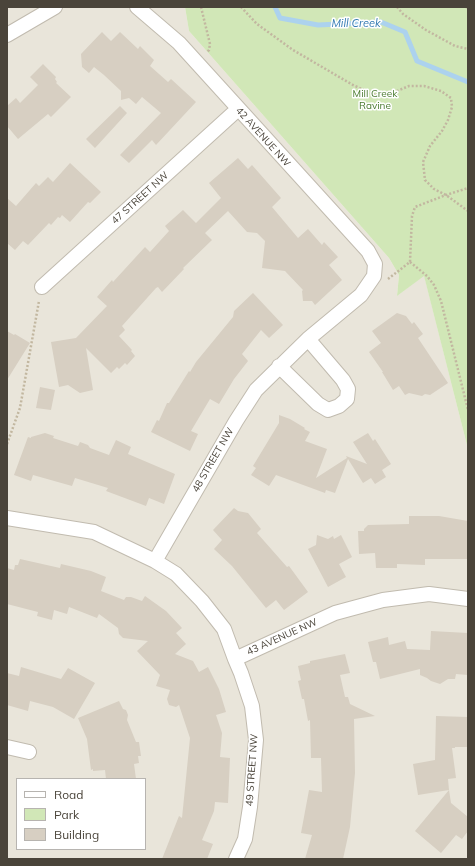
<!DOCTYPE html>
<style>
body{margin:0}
#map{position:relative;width:475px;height:866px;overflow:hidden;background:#f5f3ec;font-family:Mulish,sans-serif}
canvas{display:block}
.frame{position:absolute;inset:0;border:8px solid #4a443a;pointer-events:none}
.legend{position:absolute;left:16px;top:778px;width:130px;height:72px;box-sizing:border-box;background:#fff;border:1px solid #b7b4b0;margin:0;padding:5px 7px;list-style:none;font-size:12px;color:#4a443a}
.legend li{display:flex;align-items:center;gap:8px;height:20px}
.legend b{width:20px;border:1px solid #b7b4b0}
</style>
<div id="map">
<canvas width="475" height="866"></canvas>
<div class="frame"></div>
<ul class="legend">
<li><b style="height:5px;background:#fff"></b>Road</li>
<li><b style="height:11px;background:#d1e7b7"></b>Park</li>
<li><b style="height:11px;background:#d7cfc2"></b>Building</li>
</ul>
</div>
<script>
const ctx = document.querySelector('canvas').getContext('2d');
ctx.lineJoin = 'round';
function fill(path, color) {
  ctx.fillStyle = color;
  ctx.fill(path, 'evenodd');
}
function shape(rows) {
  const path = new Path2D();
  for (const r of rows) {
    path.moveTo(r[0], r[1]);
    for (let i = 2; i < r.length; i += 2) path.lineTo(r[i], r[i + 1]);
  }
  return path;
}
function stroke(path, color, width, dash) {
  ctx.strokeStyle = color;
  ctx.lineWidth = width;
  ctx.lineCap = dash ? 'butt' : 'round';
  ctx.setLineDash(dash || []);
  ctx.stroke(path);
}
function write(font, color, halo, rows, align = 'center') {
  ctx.font = font + ' Mulish,sans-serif';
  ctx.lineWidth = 3;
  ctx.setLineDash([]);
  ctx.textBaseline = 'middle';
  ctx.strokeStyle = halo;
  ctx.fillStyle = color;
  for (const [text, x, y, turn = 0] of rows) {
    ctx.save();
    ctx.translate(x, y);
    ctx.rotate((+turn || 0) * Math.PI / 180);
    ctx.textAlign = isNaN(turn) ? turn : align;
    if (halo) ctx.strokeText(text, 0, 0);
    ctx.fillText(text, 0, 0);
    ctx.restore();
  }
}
const residential = shape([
 [7,7,185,7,189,31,389,258,399,275,397,296,424,275,468,449,468,859,7,859],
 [17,779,145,779,145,849,17,849]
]);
const green = shape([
 [185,7,468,7,468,449,424,276,397,296,399,275,389,258,189,31]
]);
const stream = shape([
 [275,7,280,18,318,25,381,22,405,32,417,61,468,82]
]);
const building = shape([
 [102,32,111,41,120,32,138,49,140,46,154,60,150,66,168,82,171,79,196,102,156,145,152,140,129,163,120,155,161,113,142,97,136,104,129,98,121,100,121,91,104,75,94,67,89,73,82,67,81,54],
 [43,64,56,77,55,79,57,82,56,83,71,97,51,117,48,114,18,139,7,126,7,106,16,98,20,103,38,85,30,77],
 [120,106,127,113,95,148,86,139],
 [238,158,248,169,252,165,281,198,272,207,298,238,308,229,322,245,324,242,338,257,329,265,342,280,315,305,312,301,303,301,302,291,303,290,285,271,262,268,265,241,257,233,247,232,228,211,205,233,212,240,183,268,184,269,162,292,158,287,156,288,122,326,125,330,119,336,132,350,131,351,135,356,127,365,125,363,119,369,117,367,111,373,86,348,93,390,80,393,68,385,59,387,51,342,76,338,107,306,97,297,112,280,113,282,145,247,150,252,169,231,165,226,183,210,196,223,221,198,209,183],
 [70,163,101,192,90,203,88,202,70,222,62,215,60,218,58,217,51,225,49,223,28,245,23,241,15,250,7,243,7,198,16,206,36,183,39,186,48,177,53,182],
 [253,293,283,325,269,338,261,330,242,354,248,361,234,379,219,404,210,399,191,431,198,434,190,451,151,432,157,420,159,421,167,403,169,403,189,371,190,372,196,362,233,317,234,311],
 [397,313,406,316,412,324,414,322,423,334,418,338,448,383,430,395,425,394,422,396,409,393,405,395,399,386,393,390,382,372,383,372,369,352,381,343,372,331],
 [7,331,14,335,15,334,30,343,7,380],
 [40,387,55,390,51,410,36,408],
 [279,415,290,419,305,428,304,429,310,432,305,441,327,449,316,478,347,458,346,456,367,464,353,442,368,433,373,441,375,439,391,464,382,470,386,477,375,484,371,478,363,483,348,459,335,493,326,490,325,493,276,475,269,486,251,475,256,468,253,466,279,423],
 [45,433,54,436,53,438,78,446,80,442,88,445,90,448,109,455,116,440,131,447,128,454,175,474,164,504,149,498,146,506,106,491,108,488,75,478,72,486,33,475,31,481,14,475,28,437,31,438,31,437],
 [234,508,238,511,248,513,261,529,257,533,287,567,289,566,308,592,284,610,276,600,266,608,232,566,214,549,222,540,213,530],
 [409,516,439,516,468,521,468,559,425,559,425,565,397,564,397,568,376,568,375,553,359,554,358,531,364,531,364,529,368,525,409,524],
 [317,535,328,539,333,536,334,539,341,535,352,557,339,564,346,577,328,587,308,549,316,545],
 [20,559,60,568,61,564,91,571,106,577,101,591,124,600,126,597,131,597,142,601,145,596,166,611,182,628,176,633,186,644,175,654,193,661,199,672,208,667,219,689,226,712,216,715,222,733,220,757,230,758,228,803,215,802,214,811,202,840,213,844,207,859,162,859,179,816,182,818,190,738,179,705,176,707,169,705,167,699,170,690,156,686,160,675,137,651,148,641,123,638,119,634,118,628,99,614,97,618,69,607,67,614,54,610,52,620,37,616,38,612,7,604,7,568,14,570,15,565,18,565],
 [431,631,468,633,468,675,456,674,455,679,448,679,440,684,431,681,427,678,420,675,420,669,380,679,376,662,373,662,368,642,388,637,389,645,405,641,407,649,430,650],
 [345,654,350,673,340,675,345,697,348,697,350,704,375,716,354,719,355,773,350,827,343,859,305,859,312,835,301,833,309,790,322,792,321,758,311,758,310,720,308,721,304,699,302,699,298,681,301,680,298,666,310,663,310,661],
 [21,667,61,679,68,668,95,683,74,719,53,707,30,701,28,711,7,705,7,673,19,676],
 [119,701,123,709,126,710,128,715,127,720,136,742,139,742,141,756,138,756,139,763,134,764,136,779,106,779,105,770,93,771,93,769,91,770,87,739,78,718],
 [436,716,468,717,468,747,455,747,455,748,452,748,456,778,448,779,449,790,418,795,413,764,435,760],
 [449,790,451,803,468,817,468,831,462,839,456,835,441,853,415,831]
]);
const path = shape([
 [201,7,210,44,209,50,207,52],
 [241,7,257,24,293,50,353,85,377,96,392,93,409,86,424,86,441,91,451,98,452,107,448,120,442,131,430,146,423,162,425,180,434,189,446,195,468,211],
 [397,7,403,14,426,30,455,46,468,49],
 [466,7,468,8],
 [410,262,427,276,434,285,441,301,468,410],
 [388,279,410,262,412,216,415,207,446,195,468,188],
 [7,444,20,408,39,301]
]);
const street = shape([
 [137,7,179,43,368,251,375,264,374,276,361,295,308,339,256,390,236,421,155,561],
 [7,35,55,7],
 [42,287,238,109],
 [279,366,318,404,328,410,339,406,347,399,348,389,343,380,308,339],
 [7,518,94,532,155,561,176,574,202,601,224,629,235,659,335,613,383,600,429,594,468,599],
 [235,659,241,673,252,706,256,740,250,807,245,839,236,859],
 [7,747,29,752]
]);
const parkNames = [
 ["Mill Creek",375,94],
 ["Ravine",375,106]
];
const streetNames = [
 ["42 AVENUE NW",263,137,48],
 ["47 STREET NW",140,198,-42],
 ["48 STREET NW",213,460,-60],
 ["43 AVENUE NW",282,637,-24],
 ["49 STREET NW",252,770,-86]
];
const waterNames = [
 ["Mill Creek",356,24]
];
fill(residential, '#e9e5da');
fill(green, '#d1e7b7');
stroke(stream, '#acd2ee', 5);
fill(building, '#d7cfc2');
stroke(street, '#c1bbaf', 16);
stroke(path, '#c2b7a0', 2.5, [2, 2]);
stroke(street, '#fff', 14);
write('10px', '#497a2e', '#fff', parkNames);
write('10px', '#4a443a', '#fff', streetNames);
write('italic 11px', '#367bb3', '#fff', waterNames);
</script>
